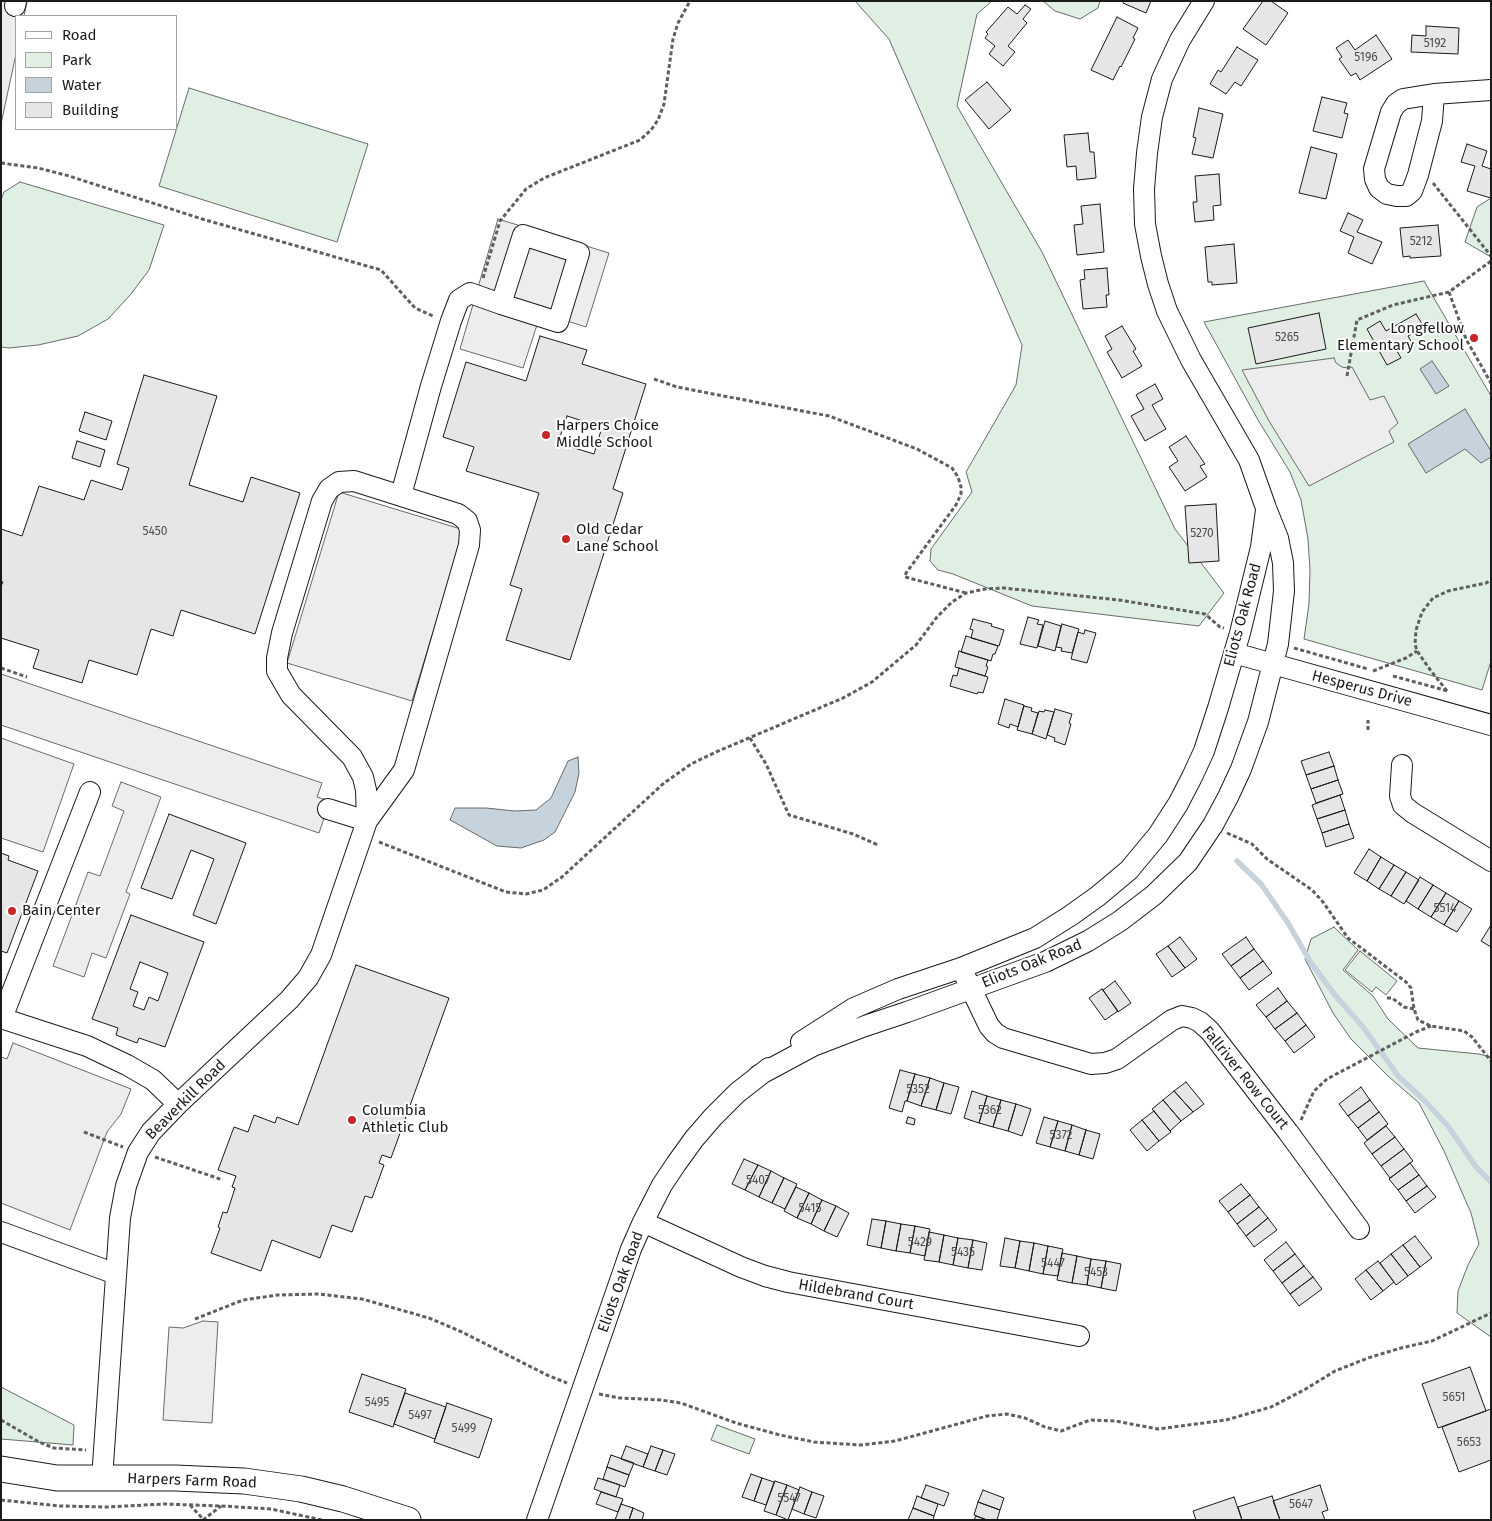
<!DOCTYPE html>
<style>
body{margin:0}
#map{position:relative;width:1492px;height:1521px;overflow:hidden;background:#fff;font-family:"Fira Sans",sans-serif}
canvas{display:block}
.frame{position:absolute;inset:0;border:2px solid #1a1a1a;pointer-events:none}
.legend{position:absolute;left:15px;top:15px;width:162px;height:115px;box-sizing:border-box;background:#fff;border:1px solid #a3a3a3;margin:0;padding:6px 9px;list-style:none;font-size:15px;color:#1a1a1a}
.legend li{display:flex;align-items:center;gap:10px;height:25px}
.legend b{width:25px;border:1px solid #a3a3a3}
</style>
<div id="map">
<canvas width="1492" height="1521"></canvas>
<div class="frame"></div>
<ul class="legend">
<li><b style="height:6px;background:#fff"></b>Road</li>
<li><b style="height:14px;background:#e0efe3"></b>Park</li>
<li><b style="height:14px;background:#c6d2dc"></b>Water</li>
<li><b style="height:14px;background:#e6e6e6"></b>Building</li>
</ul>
</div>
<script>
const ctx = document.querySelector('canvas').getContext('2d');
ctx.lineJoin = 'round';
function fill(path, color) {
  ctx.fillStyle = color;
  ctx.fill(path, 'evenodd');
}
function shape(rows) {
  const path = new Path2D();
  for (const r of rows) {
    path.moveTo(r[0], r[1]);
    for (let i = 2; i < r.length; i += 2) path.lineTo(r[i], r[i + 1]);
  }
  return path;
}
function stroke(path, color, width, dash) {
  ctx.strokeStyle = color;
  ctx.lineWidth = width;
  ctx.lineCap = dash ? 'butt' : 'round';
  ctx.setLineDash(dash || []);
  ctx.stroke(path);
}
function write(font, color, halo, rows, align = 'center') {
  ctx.font = font + ' "Fira Sans",sans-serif';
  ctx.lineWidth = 4;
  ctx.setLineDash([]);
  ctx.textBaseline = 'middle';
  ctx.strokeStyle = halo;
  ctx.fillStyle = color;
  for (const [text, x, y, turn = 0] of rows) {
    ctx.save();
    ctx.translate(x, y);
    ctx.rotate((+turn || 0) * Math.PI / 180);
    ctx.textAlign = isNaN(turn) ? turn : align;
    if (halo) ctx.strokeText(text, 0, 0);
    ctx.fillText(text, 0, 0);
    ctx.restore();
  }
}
const green = shape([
 [855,1,992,1,977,14,957,106,1042,252,1175,529,1224,593,1199,626,1032,606,953,574,938,570,930,561,931,549,972,492,966,472,1016,385,1022,345,889,39,855,1],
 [1043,1,1100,1,1098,8,1080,19,1055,11,1043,1],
 [189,88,368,144,337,242,159,186,189,88],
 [20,182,164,225,149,270,131,294,108,319,78,336,38,345,9,348,1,347,1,200,4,192,20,182],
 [1491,198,1491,257,1465,242,1477,207,1491,198],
 [1424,281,1491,396,1491,661,1482,690,1304,639,1309,604,1310,570,1308,539,1301,500,1290,472,1258,420,1204,322,1424,281],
 [1334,927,1358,950,1343,970,1373,996,1388,1019,1418,1048,1479,1054,1491,1057,1491,1337,1457,1313,1458,1291,1468,1265,1479,1244,1471,1213,1444,1151,1419,1103,1388,1076,1351,1039,1333,1013,1305,959,1311,939,1334,927],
 [1360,951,1397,981,1386,995,1376,987,1372,992,1345,970,1360,951],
 [1,1387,74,1425,73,1445,1,1439,1,1387],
 [717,1425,755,1439,749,1454,711,1440,717,1425]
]);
const parking = shape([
 [1,1,27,2,24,16,16,16,16,54,1,124,1,1],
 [498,219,609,253,586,327,567,321,563,332,537,325,523,368,460,349,498,219],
 [1334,358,1336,363,1342,367,1348,368,1352,367,1370,400,1384,396,1398,423,1389,431,1394,442,1309,486,1269,421,1242,370,1334,358],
 [339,492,464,530,412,701,287,663,339,492],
 [1,674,322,783,317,797,330,801,319,833,1,725,1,674],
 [1,738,74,764,43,852,1,838,1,738],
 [121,782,161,797,126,892,130,894,106,958,92,953,84,977,53,966,88,872,100,876,124,811,112,806,121,782],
 [13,1043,131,1089,121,1114,107,1132,70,1230,1,1203,1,1057,7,1059,13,1043],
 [203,1321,218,1322,212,1423,163,1420,169,1327,183,1328,203,1321]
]);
const water = shape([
 [1432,361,1449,386,1436,394,1420,369,1432,361],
 [1465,409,1491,451,1491,457,1481,463,1465,449,1426,473,1408,444,1465,409],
 [578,757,579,773,575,792,555,832,544,840,521,848,497,846,450,820,455,808,486,808,515,811,536,810,551,798,568,761,578,757]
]);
const stream = shape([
 [1237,861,1261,884,1288,923,1311,963,1335,995,1363,1027,1399,1077,1423,1099,1448,1126,1476,1167,1491,1182]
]);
const building = shape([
 [1124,1,1151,1,1146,13,1123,3,1124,1],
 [1263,1,1271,1,1288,13,1266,45,1243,29,1263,1],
 [1025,5,1031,9,1023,19,1027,23,1008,46,1015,52,1003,66,989,54,995,46,985,38,988,34,986,32,1008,7,1017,14,1025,5],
 [1117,17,1138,28,1133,38,1135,39,1121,67,1120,66,1113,80,1091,70,1117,17],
 [1426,26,1459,28,1458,54,1411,52,1412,35,1426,36,1426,26],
 [1376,35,1392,59,1360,80,1356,73,1351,76,1339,59,1342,57,1336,48,1348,40,1355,50,1376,35],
 [1237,47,1258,60,1241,86,1235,82,1226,94,1210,84,1218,70,1221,72,1237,47],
 [987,82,1011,110,989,129,965,100,987,82],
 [1322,97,1347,103,1344,113,1348,114,1342,138,1313,131,1322,97],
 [1199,108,1223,114,1213,158,1192,154,1196,138,1193,137,1199,108],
 [1088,133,1090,152,1094,152,1096,178,1077,180,1076,166,1067,167,1064,135,1088,133],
 [1467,144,1487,151,1482,166,1491,169,1491,198,1467,191,1475,166,1461,162,1467,144],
 [1311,147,1337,154,1326,199,1299,193,1311,147],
 [1219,174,1221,205,1213,206,1214,220,1195,222,1193,202,1197,202,1195,176,1219,174],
 [1100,204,1104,252,1077,255,1074,225,1083,224,1081,206,1100,204],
 [1348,213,1363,220,1357,232,1382,242,1372,264,1348,253,1354,237,1340,231,1348,213],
 [1438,225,1441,256,1410,258,1410,256,1403,257,1400,228,1438,225],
 [1234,244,1237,283,1212,285,1212,282,1208,282,1205,247,1234,244],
 [1107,268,1109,295,1106,295,1107,307,1083,309,1080,280,1085,279,1084,270,1107,268],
 [1319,313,1326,349,1256,364,1248,328,1319,313],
 [1416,314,1424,327,1408,336,1412,343,1397,351,1401,358,1387,365,1367,329,1380,321,1386,331,1416,314],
 [1122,326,1136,349,1133,351,1142,366,1122,378,1107,352,1112,349,1105,336,1122,326],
 [540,336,587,350,582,364,646,384,613,489,623,493,570,660,506,640,522,589,510,585,539,493,466,471,474,447,443,437,466,362,526,381,540,336],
 [567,416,602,427,594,454,558,443,567,416],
 [144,375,217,396,189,485,243,502,251,477,300,493,255,634,181,610,173,636,151,629,137,675,89,660,82,683,33,668,39,650,1,638,1,586,3,582,1,581,1,529,22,536,39,486,84,500,91,480,122,490,129,468,117,464,144,375],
 [1155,384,1163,399,1152,405,1166,429,1145,441,1131,416,1144,409,1136,395,1155,384],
 [85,412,112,421,106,440,79,431,85,412],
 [1186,436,1205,464,1200,466,1207,477,1185,491,1169,467,1178,461,1169,447,1186,436],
 [77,441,105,450,100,467,72,458,77,441],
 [1216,504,1219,561,1189,563,1185,506,1216,504],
 [1028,617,1039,620,1037,624,1043,625,1037,648,1020,644,1028,617],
 [973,619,992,624,991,626,1004,630,999,646,971,638,973,630,970,629,973,619],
 [1045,621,1061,626,1055,651,1038,646,1045,621],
 [1062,624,1079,629,1072,653,1061,651,1062,648,1056,647,1062,624],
 [1085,630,1096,633,1087,663,1071,659,1078,632,1084,634,1085,630],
 [966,636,998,646,995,654,993,654,991,661,961,652,966,636],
 [959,651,988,660,986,666,988,667,985,676,955,667,959,651],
 [959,668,988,677,983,693,978,692,977,694,950,686,953,675,957,676,959,668],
 [1005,699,1024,705,1018,727,1010,724,1009,728,998,724,1005,699],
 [1024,706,1032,708,1031,711,1038,713,1032,734,1017,730,1024,706],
 [1055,709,1072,714,1069,723,1071,724,1065,745,1054,741,1055,738,1047,735,1055,709],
 [1045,710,1054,712,1046,739,1032,734,1039,711,1044,712,1045,710],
 [1329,752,1334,766,1306,775,1301,761,1329,752],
 [1334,766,1338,780,1311,789,1306,775,1334,766],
 [1338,780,1343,794,1316,803,1311,789,1338,780],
 [1340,795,1345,810,1317,819,1312,805,1340,795],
 [1345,810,1349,824,1322,833,1317,819,1345,810],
 [169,814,246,843,216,924,193,915,214,859,191,850,172,899,141,888,169,814],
 [1349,824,1354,838,1326,847,1322,833,1349,824],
 [1369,849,1381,857,1367,881,1354,873,1369,849],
 [1,853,9,856,8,860,38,871,7,953,1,951,1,853],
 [1381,857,1394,865,1379,889,1367,881,1381,857],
 [1394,865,1406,872,1391,896,1379,889,1394,865],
 [1406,872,1419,880,1404,904,1391,896,1406,872],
 [1420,877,1433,885,1418,909,1406,901,1420,877],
 [1433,885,1446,893,1431,917,1418,909,1433,885],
 [1446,893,1459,901,1444,925,1431,917,1446,893],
 [1459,901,1472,909,1457,932,1444,925,1459,901],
 [131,915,204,942,165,1047,139,1038,137,1043,116,1035,118,1028,92,1019,131,915],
 [140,962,168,973,158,1001,149,997,144,1010,133,1006,138,992,130,989,140,962],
 [1491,925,1491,947,1481,941,1491,925],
 [1180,937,1197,959,1185,968,1168,946,1180,937],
 [1246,937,1254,949,1231,966,1222,954,1246,937],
 [1168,946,1185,968,1172,977,1156,954,1168,946],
 [1254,949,1263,961,1240,978,1231,966,1254,949],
 [1263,961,1272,973,1249,990,1240,978,1263,961],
 [356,965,449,998,391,1158,382,1155,379,1163,384,1165,372,1198,365,1196,352,1232,332,1225,320,1258,272,1240,261,1271,211,1253,220,1228,218,1227,223,1212,227,1213,235,1188,232,1187,236,1176,218,1170,234,1127,248,1132,254,1115,275,1123,277,1117,298,1125,356,965],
 [1115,981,1131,1003,1118,1012,1103,990,1115,981],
 [1278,988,1287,1001,1266,1017,1256,1005,1278,988],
 [1102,989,1118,1011,1105,1020,1089,998,1102,989],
 [1287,1001,1297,1013,1275,1029,1266,1017,1287,1001],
 [1297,1013,1306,1025,1285,1041,1275,1029,1297,1013],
 [1306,1025,1315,1037,1294,1053,1285,1041,1306,1025],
 [900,1070,915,1074,907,1101,905,1101,902,1112,889,1108,900,1070],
 [915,1074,930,1078,921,1106,907,1101,915,1074],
 [930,1078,944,1083,936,1110,921,1106,930,1078],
 [1186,1082,1204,1104,1193,1112,1174,1091,1186,1082],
 [944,1083,959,1087,951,1114,936,1110,944,1083],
 [1361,1087,1370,1100,1348,1116,1339,1104,1361,1087],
 [972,1091,987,1096,979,1123,964,1118,972,1091],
 [1174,1091,1193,1112,1181,1121,1163,1100,1174,1091],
 [987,1096,1001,1100,993,1127,979,1123,987,1096],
 [1001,1100,1016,1104,1008,1131,993,1127,1001,1100],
 [1163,1100,1181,1121,1170,1131,1152,1109,1163,1100],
 [1370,1100,1379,1112,1358,1128,1348,1116,1370,1100],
 [1016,1104,1031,1109,1022,1136,1008,1131,1016,1104],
 [1154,1111,1171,1132,1159,1141,1142,1120,1154,1111],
 [1379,1112,1388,1124,1367,1140,1358,1128,1379,1112],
 [908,1117,915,1119,914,1125,906,1123,908,1117],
 [1044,1117,1058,1121,1050,1147,1036,1143,1044,1117],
 [1142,1120,1159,1141,1147,1151,1130,1130,1142,1120],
 [1058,1121,1072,1125,1065,1151,1050,1147,1058,1121],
 [1072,1125,1086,1130,1079,1155,1065,1151,1072,1125],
 [1386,1126,1395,1137,1372,1154,1364,1143,1386,1126],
 [1086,1130,1100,1134,1093,1159,1079,1155,1086,1130],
 [1395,1137,1404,1149,1381,1166,1372,1154,1395,1137],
 [1404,1149,1413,1161,1390,1178,1381,1166,1404,1149],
 [744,1159,758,1165,745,1190,732,1184,744,1159],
 [1410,1163,1419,1175,1398,1190,1389,1179,1410,1163],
 [758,1165,771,1171,759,1197,745,1190,758,1165],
 [771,1171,784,1178,772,1203,759,1197,771,1171],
 [1419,1175,1427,1186,1406,1201,1398,1190,1419,1175],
 [784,1178,797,1184,785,1209,772,1203,784,1178],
 [1241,1184,1250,1195,1228,1212,1219,1201,1241,1184],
 [1427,1186,1436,1197,1415,1213,1406,1201,1427,1186],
 [796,1187,809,1193,797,1218,784,1211,796,1187],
 [809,1193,822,1200,811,1224,797,1218,809,1193],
 [1250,1195,1259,1207,1237,1224,1228,1212,1250,1195],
 [822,1200,836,1206,824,1231,811,1224,822,1200],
 [836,1206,849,1213,837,1237,824,1231,836,1206],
 [1259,1207,1268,1218,1246,1236,1237,1224,1259,1207],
 [1268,1218,1277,1230,1254,1247,1246,1236,1268,1218],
 [872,1219,886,1221,881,1248,867,1245,872,1219],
 [886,1221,901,1224,896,1251,881,1248,886,1221],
 [901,1224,915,1226,910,1253,896,1251,901,1224],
 [915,1226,930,1229,925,1256,910,1253,915,1226],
 [929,1232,944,1235,939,1262,924,1260,929,1232],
 [944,1235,958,1238,953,1265,939,1262,944,1235],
 [1415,1236,1432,1258,1420,1267,1403,1245,1415,1236],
 [958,1238,973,1240,968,1268,953,1265,958,1238],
 [1005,1238,1020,1241,1015,1268,1000,1266,1005,1238],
 [973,1240,987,1243,982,1270,968,1268,973,1240],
 [1020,1241,1034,1243,1029,1271,1015,1268,1020,1241],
 [1286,1242,1295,1254,1273,1271,1264,1260,1286,1242],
 [1034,1243,1048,1246,1043,1274,1029,1271,1034,1243],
 [1403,1245,1420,1267,1408,1276,1391,1254,1403,1245],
 [1048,1246,1063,1249,1058,1276,1043,1274,1048,1246],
 [1062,1253,1077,1256,1072,1283,1057,1280,1062,1253],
 [1295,1254,1304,1266,1282,1283,1273,1271,1295,1254],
 [1391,1254,1408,1276,1396,1285,1380,1263,1391,1254],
 [1077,1256,1091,1259,1087,1285,1072,1283,1077,1256],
 [1091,1259,1106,1261,1101,1288,1087,1285,1091,1259],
 [1106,1261,1121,1264,1116,1291,1101,1288,1106,1261],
 [1378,1261,1394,1282,1383,1291,1366,1270,1378,1261],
 [1304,1266,1313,1277,1290,1294,1282,1283,1304,1266],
 [1366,1270,1383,1291,1371,1300,1355,1279,1366,1270],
 [1313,1277,1322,1289,1299,1306,1290,1294,1313,1277],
 [1470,1367,1486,1411,1438,1428,1422,1384,1470,1367],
 [362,1374,406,1389,393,1427,349,1412,362,1374],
 [405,1393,446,1407,435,1439,394,1424,405,1393],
 [447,1403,492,1419,479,1458,434,1442,447,1403],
 [1491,1409,1491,1460,1459,1472,1442,1427,1491,1409],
 [626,1446,648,1454,643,1467,621,1459,626,1446],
 [651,1446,663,1450,655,1471,643,1467,651,1446],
 [663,1450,675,1454,667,1475,655,1471,663,1450],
 [611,1455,634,1463,629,1475,607,1467,611,1455],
 [607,1467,629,1475,625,1487,603,1479,607,1467],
 [751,1474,762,1478,754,1501,742,1497,751,1474],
 [598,1478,620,1485,616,1497,594,1489,598,1478],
 [762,1478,774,1482,766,1505,754,1501,762,1478],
 [775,1481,787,1485,776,1515,764,1511,775,1481],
 [787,1485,799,1490,788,1520,776,1515,787,1485],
 [926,1485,949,1493,944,1506,921,1498,926,1485],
 [1320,1485,1328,1510,1322,1512,1325,1520,1280,1520,1273,1501,1320,1485],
 [800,1487,812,1492,804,1514,792,1509,800,1487],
 [983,1490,1004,1498,1000,1510,978,1502,983,1490],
 [601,1492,623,1499,618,1512,596,1504,601,1492],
 [812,1492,824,1496,816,1518,804,1514,812,1492],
 [917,1496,938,1504,934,1516,913,1508,917,1496],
 [1272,1496,1280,1520,1242,1520,1238,1507,1272,1496],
 [1234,1497,1242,1520,1196,1520,1193,1511,1234,1497],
 [978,1502,1000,1510,997,1520,987,1520,974,1515,978,1502],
 [621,1504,633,1508,629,1520,615,1520,621,1504],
 [633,1508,644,1513,642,1520,629,1520,633,1508],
 [913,1508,934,1516,933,1520,908,1520,913,1508],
 [976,1516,987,1520,974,1520,976,1516]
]);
const path = shape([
 [1,163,38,168,69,176,202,219,381,270,415,308,433,316],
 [1433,183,1491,256],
 [483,278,500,221,526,189,544,178,640,140,651,130,658,120,664,104,673,39,678,23,690,1],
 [1449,292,1466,339,1491,383],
 [1347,376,1357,320,1393,305,1449,292,1491,261],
 [654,379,677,387,708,393,829,416,917,449,952,468,958,477,961,487,961,494,956,505,906,573,905,577,966,593],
 [1294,648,1368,669],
 [1,668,27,677],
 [1373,671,1406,658,1417,651],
 [1393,676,1448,691],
 [1447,691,1431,671,1417,651,1415,644,1416,630,1422,612,1433,598,1448,591,1486,583,1491,580],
 [1368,730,1368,720],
 [750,738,766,764,789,815,853,834,878,845],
 [1227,833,1252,844,1267,859,1312,890,1323,902,1348,938,1406,982,1411,988,1414,1009,1418,1020,1431,1026,1464,1031,1472,1037,1491,1061],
 [379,842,506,892,526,894,543,890,562,877,664,783,691,764,716,752,843,698,872,682,916,645,937,617,952,602,966,593,985,589,1004,588,1119,600,1205,614,1220,627,1224,628],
 [1387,998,1392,998,1404,1007,1414,1009],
 [1301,1120,1314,1091,1327,1079,1416,1032,1431,1026],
 [84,1132,123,1147],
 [155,1157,223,1180],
 [195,1319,243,1300,278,1295,319,1294,362,1299,429,1318,462,1332,547,1375,567,1383],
 [599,1394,620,1398,661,1400,681,1403,736,1423,780,1435,814,1442,860,1445,895,1441,987,1416,1007,1414,1025,1418,1045,1427,1061,1431,1090,1420,1115,1421,1158,1429,1226,1420,1271,1407,1304,1390,1335,1371,1368,1358,1401,1348,1432,1341,1491,1313],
 [1,1420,39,1442,54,1448,86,1450],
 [1,1500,60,1506,107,1507,164,1504,222,1506,271,1509,322,1520],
 [190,1505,203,1519],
 [203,1520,221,1506]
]);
const minor = shape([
 [15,6,16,1],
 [1434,94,1432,121,1418,175,1412,191,1406,196,1397,196,1387,194,1379,188,1375,179,1374,169,1391,112,1396,104,1403,99,1434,94,1491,90],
 [401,495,431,386,451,321,459,300,470,293,501,304,558,322,579,253,523,235,501,304],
 [1234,653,1491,725],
 [1402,765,1400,796,1403,805,1413,813,1491,861],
 [328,809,367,821],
 [965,976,989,1026,995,1033,1003,1038,1091,1064,1105,1063,1117,1059,1172,1020,1182,1016,1192,1018,1200,1022,1210,1031,1288,1132,1359,1229],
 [1,1018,87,1046,127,1065,153,1080,178,1104],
 [2,1018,90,792],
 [801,1042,854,1008,898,989,961,968,1035,938,1070,916,1098,896,1129,870,1158,835,1178,804,1192,777,1204,751,1218,708,1240,633,1261,547,1266,510],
 [759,1075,813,1046,865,1026,907,1012,1045,962,1088,941,1120,921,1154,895,1188,862,1213,825,1228,797,1241,769,1258,722,1278,644,1284,591,1283,563,1278,538,1266,508,1249,460,1191,360,1167,311,1158,284,1151,256,1145,224,1144,189,1147,153,1152,117,1162,79,1180,40,1204,1],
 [643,1222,741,1267,765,1276,788,1282,1079,1336],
 [1,1232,116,1274],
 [102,1479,120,1218,126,1186,138,1152,151,1132,178,1104,289,1000,308,978,321,955,367,821,404,770,469,545,470,530,467,521,458,514,354,481,339,482,329,489,322,501,282,633,277,658,277,671,291,695,352,757,363,777,366,790,367,821],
 [537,1520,631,1249,643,1222,662,1185,676,1164,694,1139,713,1117,737,1093,769,1068]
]);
const major = shape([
 [1,1469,57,1478,175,1478,244,1481,301,1489,343,1499,408,1520]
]);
const markers = [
 [1474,338,5,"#c62828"],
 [546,435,5,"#c62828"],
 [566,539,5,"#c62828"],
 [12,911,5,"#c62828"],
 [352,1120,5,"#c62828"]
];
const numberNames = [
 ["5192",1435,44],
 ["5196",1366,58],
 ["5212",1421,242],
 ["5265",1287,338],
 ["5450",155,532],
 ["5270",1202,534],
 ["5514",1445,909],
 ["5352",918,1090],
 ["5362",990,1111],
 ["5372",1061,1136],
 ["5407",758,1181],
 ["5415",810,1209],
 ["5429",920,1243],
 ["5435",963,1253],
 ["5447",1053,1264],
 ["5453",1096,1273],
 ["5651",1454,1398],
 ["5495",377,1403],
 ["5497",420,1416],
 ["5499",464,1429],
 ["5653",1469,1443],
 ["5547",789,1499],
 ["5647",1301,1505]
];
const poiNames = [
 ["Longfellow",1464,329,"right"],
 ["Elementary School",1464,346,"right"],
 ["Harpers Choice",556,426],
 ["Middle School",556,443],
 ["Old Cedar",576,530],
 ["Lane School",576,547],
 ["Bain Center",22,911],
 ["Columbia",362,1111],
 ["Athletic Club",362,1128]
];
const streetNames = [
 ["Eliots Oak Road",1243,615,-75],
 ["Hesperus Drive",1362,689,15],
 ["Eliots Oak Road",1032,964,-22],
 ["Fallriver Row Court",1245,1078,51],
 ["Beaverkill Road",186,1100,-45],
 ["Eliots Oak Road",621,1282,-70],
 ["Hildebrand Court",856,1295,10],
 ["Harpers Farm Road",192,1481,2]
];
fill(green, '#e0efe3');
stroke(green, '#6a6a6a', 1);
fill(parking, '#ededed');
stroke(parking, '#6a6a6a', 1);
fill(water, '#c6d2dc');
stroke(water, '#6a6a6a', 1);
stroke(stream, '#c6d2dc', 5.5);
fill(building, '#e6e6e6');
stroke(building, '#1a1a1a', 1);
stroke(minor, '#1a1a1a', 22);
stroke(major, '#1a1a1a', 27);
stroke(path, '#5f5f5f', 3, [4, 2.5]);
stroke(minor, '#fff', 20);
stroke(major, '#fff', 25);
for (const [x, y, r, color] of markers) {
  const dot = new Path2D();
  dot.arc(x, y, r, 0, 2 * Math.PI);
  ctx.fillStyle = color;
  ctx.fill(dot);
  stroke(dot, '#fff', 2);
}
write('12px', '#4d4d4d', null, numberNames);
write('15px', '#1a1a1a', '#fff', poiNames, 'left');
write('15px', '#1a1a1a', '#fff', streetNames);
</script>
